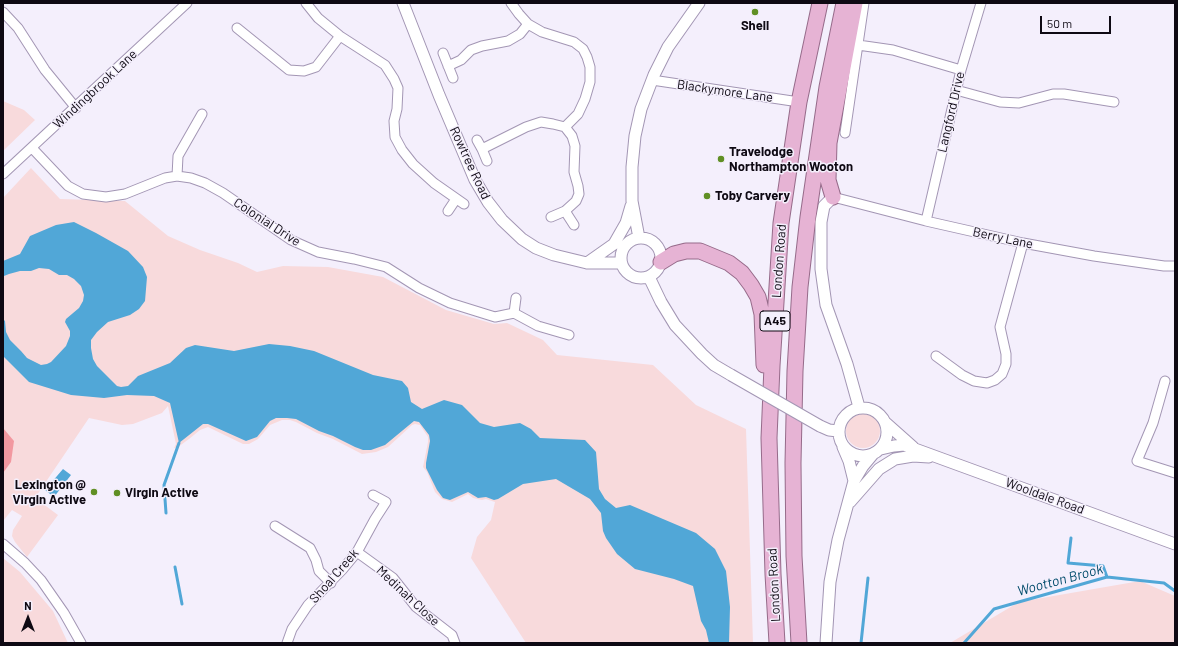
<!DOCTYPE html>
<style>
body{margin:0}
#map{position:relative;width:1178px;height:646px;overflow:hidden;background:#f4effc;font-family:Barlow,sans-serif}
canvas{display:block}
.frame{position:absolute;inset:0;border:4px solid #0e0913;pointer-events:none}
.north{position:absolute;left:8px;top:598px;width:40px;height:40px;-webkit-text-stroke:3px #f4effc;paint-order:stroke;rotate:0deg;font-size:11px;font-weight:700;line-height:16px;text-align:center;color:#0e0913}
.north::after{content:'';display:block;margin:auto;width:14px;height:18px;background:#0e0913;clip-path:polygon(50% 0,100% 100%,50% 72%,0 100%)}
.scale{position:absolute;left:1040px;top:16px;width:71px;height:18px;box-sizing:border-box;border:2px solid #0e0913;border-top:0;padding-left:5px;font-size:12px;line-height:14px;white-space:nowrap;color:#0e0913;-webkit-text-stroke:3px #f4effc;paint-order:stroke}
</style>
<div id="map">
<canvas width="1178" height="646"></canvas>
<div class="frame"></div>
<div class="north">N</div>
<div class="scale">50 m</div>
</div>
<script>
const ctx = document.querySelector('canvas').getContext('2d');
ctx.lineJoin = 'round';
function fill(path, color) {
  ctx.fillStyle = color;
  ctx.fill(path, 'evenodd');
}
function shape(rows) {
  const path = new Path2D();
  for (const r of rows) {
    if (r.length === 3) {
      path.moveTo(r[0] + r[2], r[1]);
      path.arc(r[0], r[1], r[2], 0, 2 * Math.PI);
      continue;
    }
    path.moveTo(r[0], r[1]);
    for (let i = 2; i < r.length; i += 2) path.lineTo(r[i], r[i + 1]);
  }
  return path;
}
function stroke(path, color, width, dash) {
  ctx.strokeStyle = color;
  ctx.lineWidth = width;
  ctx.lineCap = dash ? 'butt' : 'round';
  ctx.setLineDash(dash || []);
  ctx.stroke(path);
}
function write(font, color, halo, rows, align = 'center') {
  ctx.font = font + ' Barlow,sans-serif';
  ctx.lineWidth = 3;
  ctx.setLineDash([]);
  ctx.textBaseline = 'middle';
  ctx.strokeStyle = halo;
  ctx.fillStyle = color;
  for (const [text, x, y, turn = 0] of rows) {
    ctx.save();
    ctx.translate(x, y);
    ctx.rotate((+turn || 0) * Math.PI / 180);
    ctx.textAlign = isNaN(turn) ? turn : align;
    if (halo) ctx.strokeText(text, 0, 0);
    ctx.fillText(text, 0, 0);
    ctx.restore();
  }
}
const green = shape([
 [3,101,24,110,35,120,3,151],
 [31,168,60,199,125,201,168,236,200,250,238,263,257,272,283,266,328,267,383,277,446,310,494,324,507,323,543,340,557,355,653,365,696,405,746,429,753,643,526,643,471,558,477,537,491,520,495,502,486,499,482,500,473,498,468,494,452,502,442,499,435,492,427,472,423,467,428,442,428,437,420,425,415,424,412,425,388,447,376,452,362,454,333,439,317,433,296,422,290,420,282,420,270,425,258,439,249,444,243,444,208,427,200,430,189,439,178,447,174,448,176,444,168,406,162,413,133,424,122,425,89,418,35,498,58,515,27,557,15,542,12,536,13,530,22,516,12,510,3,521,3,198],
 [863,431,17],
 [3,558,20,572,53,611,68,643,3,643],
 [1140,581,1175,596,1175,643,950,643,1019,602]
]);
const forest = shape([
 [3,428,14,441,11,462,3,473]
]);
const water = shape([
 [74,222,96,233,128,251,143,267,147,277,145,301,139,309,130,315,108,322,97,332,91,340,91,348,93,359,97,366,117,386,121,387,128,386,138,376,170,363,186,348,195,345,234,351,269,344,290,346,314,351,373,375,402,381,408,388,411,402,422,409,444,400,462,405,480,423,494,427,520,423,531,429,540,438,585,440,596,452,599,489,605,499,616,508,630,505,696,533,715,549,726,571,730,607,729,643,709,643,706,630,701,621,693,586,674,579,635,569,617,554,606,538,603,531,601,513,590,499,556,479,523,484,498,499,494,500,486,497,478,498,468,492,450,500,443,498,437,490,426,468,426,463,430,441,429,435,419,422,414,421,385,445,371,450,363,450,355,447,333,436,319,431,296,419,287,418,276,418,270,421,257,437,246,441,208,424,203,424,179,443,170,403,154,396,127,395,104,398,71,395,29,382,3,356,3,319,5,321,6,332,10,340,21,351,27,358,41,365,47,364,51,362,66,346,70,336,70,331,65,322,66,319,79,308,83,301,84,295,81,286,74,279,67,275,59,275,49,269,39,268,31,271,20,271,9,274,4,276,3,278,3,261,20,254,30,236,56,225],
 [63,469,71,475,54,497,45,490]
]);
const stream = shape([
 [166,513,164,485,179,443],
 [1071,538,1068,563,1103,566,1107,577],
 [175,567,182,604],
 [861,643,868,578],
 [964,643,994,609,1107,577,1164,583,1175,591]
]);
const minor = shape([
 [306,3,318,18,340,36,385,65,394,79,398,88,397,109,394,121,395,137,402,150,413,164,434,183,464,204],
 [511,3,519,14,528,24,542,32,574,42,583,49,587,57,590,67,590,82,585,99,578,114,565,127],
 [3,12,18,28,45,70,76,108],
 [237,28,289,70,304,71,316,67,340,36],
 [858,45,893,50,961,70],
 [443,53,453,78],
 [448,66,461,60,471,50,482,46,508,41,520,34,528,24],
 [652,80,799,102],
 [956,90,1000,102,1019,103,1053,94,1064,94,1114,102],
 [845,133,864,3],
 [477,140,482,149,487,161],
 [32,148,68,186,83,194,106,197,125,194,165,178,177,176,191,178,205,183,223,193,291,240,318,252,354,259,386,267,419,288,450,303,495,317,514,313,516,298],
 [482,149,526,127,541,122,553,124,565,127,572,136,575,146,574,172,578,186,579,194,576,201,565,211,551,217],
 [3,174,187,3],
 [177,176,178,156,202,114],
 [833,197,926,221,1023,243,1094,256,1164,266,1175,266],
 [448,211,456,199],
 [565,211,574,225],
 [926,221,961,70,981,3],
 [514,313,538,326,569,335],
 [936,356,962,375,974,381,987,383,995,380,1002,374,1006,364,1006,354,1000,327,1023,243],
 [1165,381,1153,423,1137,461,1175,473],
 [275,526,310,548,316,560,319,571,331,583],
 [3,544,25,563,41,580,64,613,81,643],
 [357,552,393,578,416,607,452,635,455,643],
 [287,643,292,629,308,605,342,570,357,552,375,519,386,502,373,495]
]);
const tertiary = shape([
 [403,3,439,95,475,180,488,202,502,220,522,239,536,248,554,255,587,263,621,263],
 [833,197,824,206,821,222,821,269,826,305,847,364,859,407],
 [641,258,20],
 [639,238,632,201,632,167,635,136,641,109,654,75,668,47,699,3],
 [587,263,614,244,626,223,631,206],
 [649,277,661,302,675,325,702,354,714,365,731,375],
 [863,432,24],
 [886,423,913,447],
 [820,426,829,430,838,431],
 [843,447,849,461,854,481],
 [881,449,894,446,904,445,915,449,1175,544],
 [850,502,879,469,895,459,913,456,929,457],
 [826,643,830,582,838,540,854,481,863,466,873,454]
]);
const trunk = shape([
 [833,197,828,180,829,143,855,3],
 [661,262,674,254,686,251,700,251,729,263,742,273,751,285,758,297,762,314,764,365],
 [777,643,773,574,769,438,772,366,781,223,799,102,820,3],
 [799,643,794,556,793,463,795,371,800,287,808,217,827,87,844,3]
]);
const tertiaryBridge = shape([
 [731,375,820,426]
]);
const markers = [
 [755,12,4,"#608f24"],
 [721,159,4,"#608f24"],
 [707,196,4,"#608f24"],
 [94,492,4,"#608f24"],
 [117,493,4,"#608f24"]
];
const shields = [
 [775,321,30]
];
const shieldNames = [
 ["A45",775,321]
];
const poiNames = [
 ["Shell",755,26,"center"],
 ["Travelodge",729,152],
 ["Northampton Wooton",729,167],
 ["Toby Carvery",715,196],
 ["Lexington @",86,485,"right"],
 ["Virgin Active",86,500,"right"],
 ["Virgin Active",125,493]
];
const streetNames = [
 ["Windingbrook Lane",95,89,-43],
 ["Blackymore Lane",725,91,8],
 ["Langford Drive",951,112,-77],
 ["Rowtree Road",470,163,65],
 ["Colonial Drive",267,222,33],
 ["Berry Lane",1003,238,12],
 ["London Road",779,261,-86],
 ["Wooldale Road",1045,496,20],
 ["Shoal Creek",334,576,-49],
 ["London Road",774,585,-93],
 ["Medinah Close",408,596,43]
];
const waterNames = [
 ["Wootton Brook",1060,580,-15]
];
fill(green, '#f8dadc');
fill(forest, '#f298a0');
fill(water, '#51a7d7');
stroke(stream, '#51a7d7', 3);
stroke(minor, '#a396b4', 11);
stroke(tertiary, '#a396b4', 13);
stroke(trunk, '#966b8a', 17);
stroke(minor, '#fff', 9);
stroke(tertiary, '#fff', 11);
stroke(trunk, '#e6b3d4', 15);
stroke(tertiaryBridge, '#a396b4', 13, []);
stroke(tertiaryBridge, '#fff', 11);
for (const [x, y, r, color] of markers) {
  const dot = new Path2D();
  dot.arc(x, y, r, 0, 2 * Math.PI);
  ctx.fillStyle = color;
  ctx.fill(dot);
  stroke(dot, '#f4effc', 1.5);
}
for (const [x, y, w] of shields) {
  const box = new Path2D();
  box.roundRect(x - w / 2, y - 10, w, 20, 3);
  ctx.fillStyle = '#f4effc';
  ctx.fill(box);
  stroke(box, '#0e0913', 1);
}
write('bold 12px', '#0e0913', null, shieldNames);
write('bold 13px', '#0e0913', '#f4effc', poiNames, 'left');
write('13px', '#0e0913', '#f4effc', streetNames);
write('italic 14px', '#004b6b', '#f4effc', waterNames);
</script>
